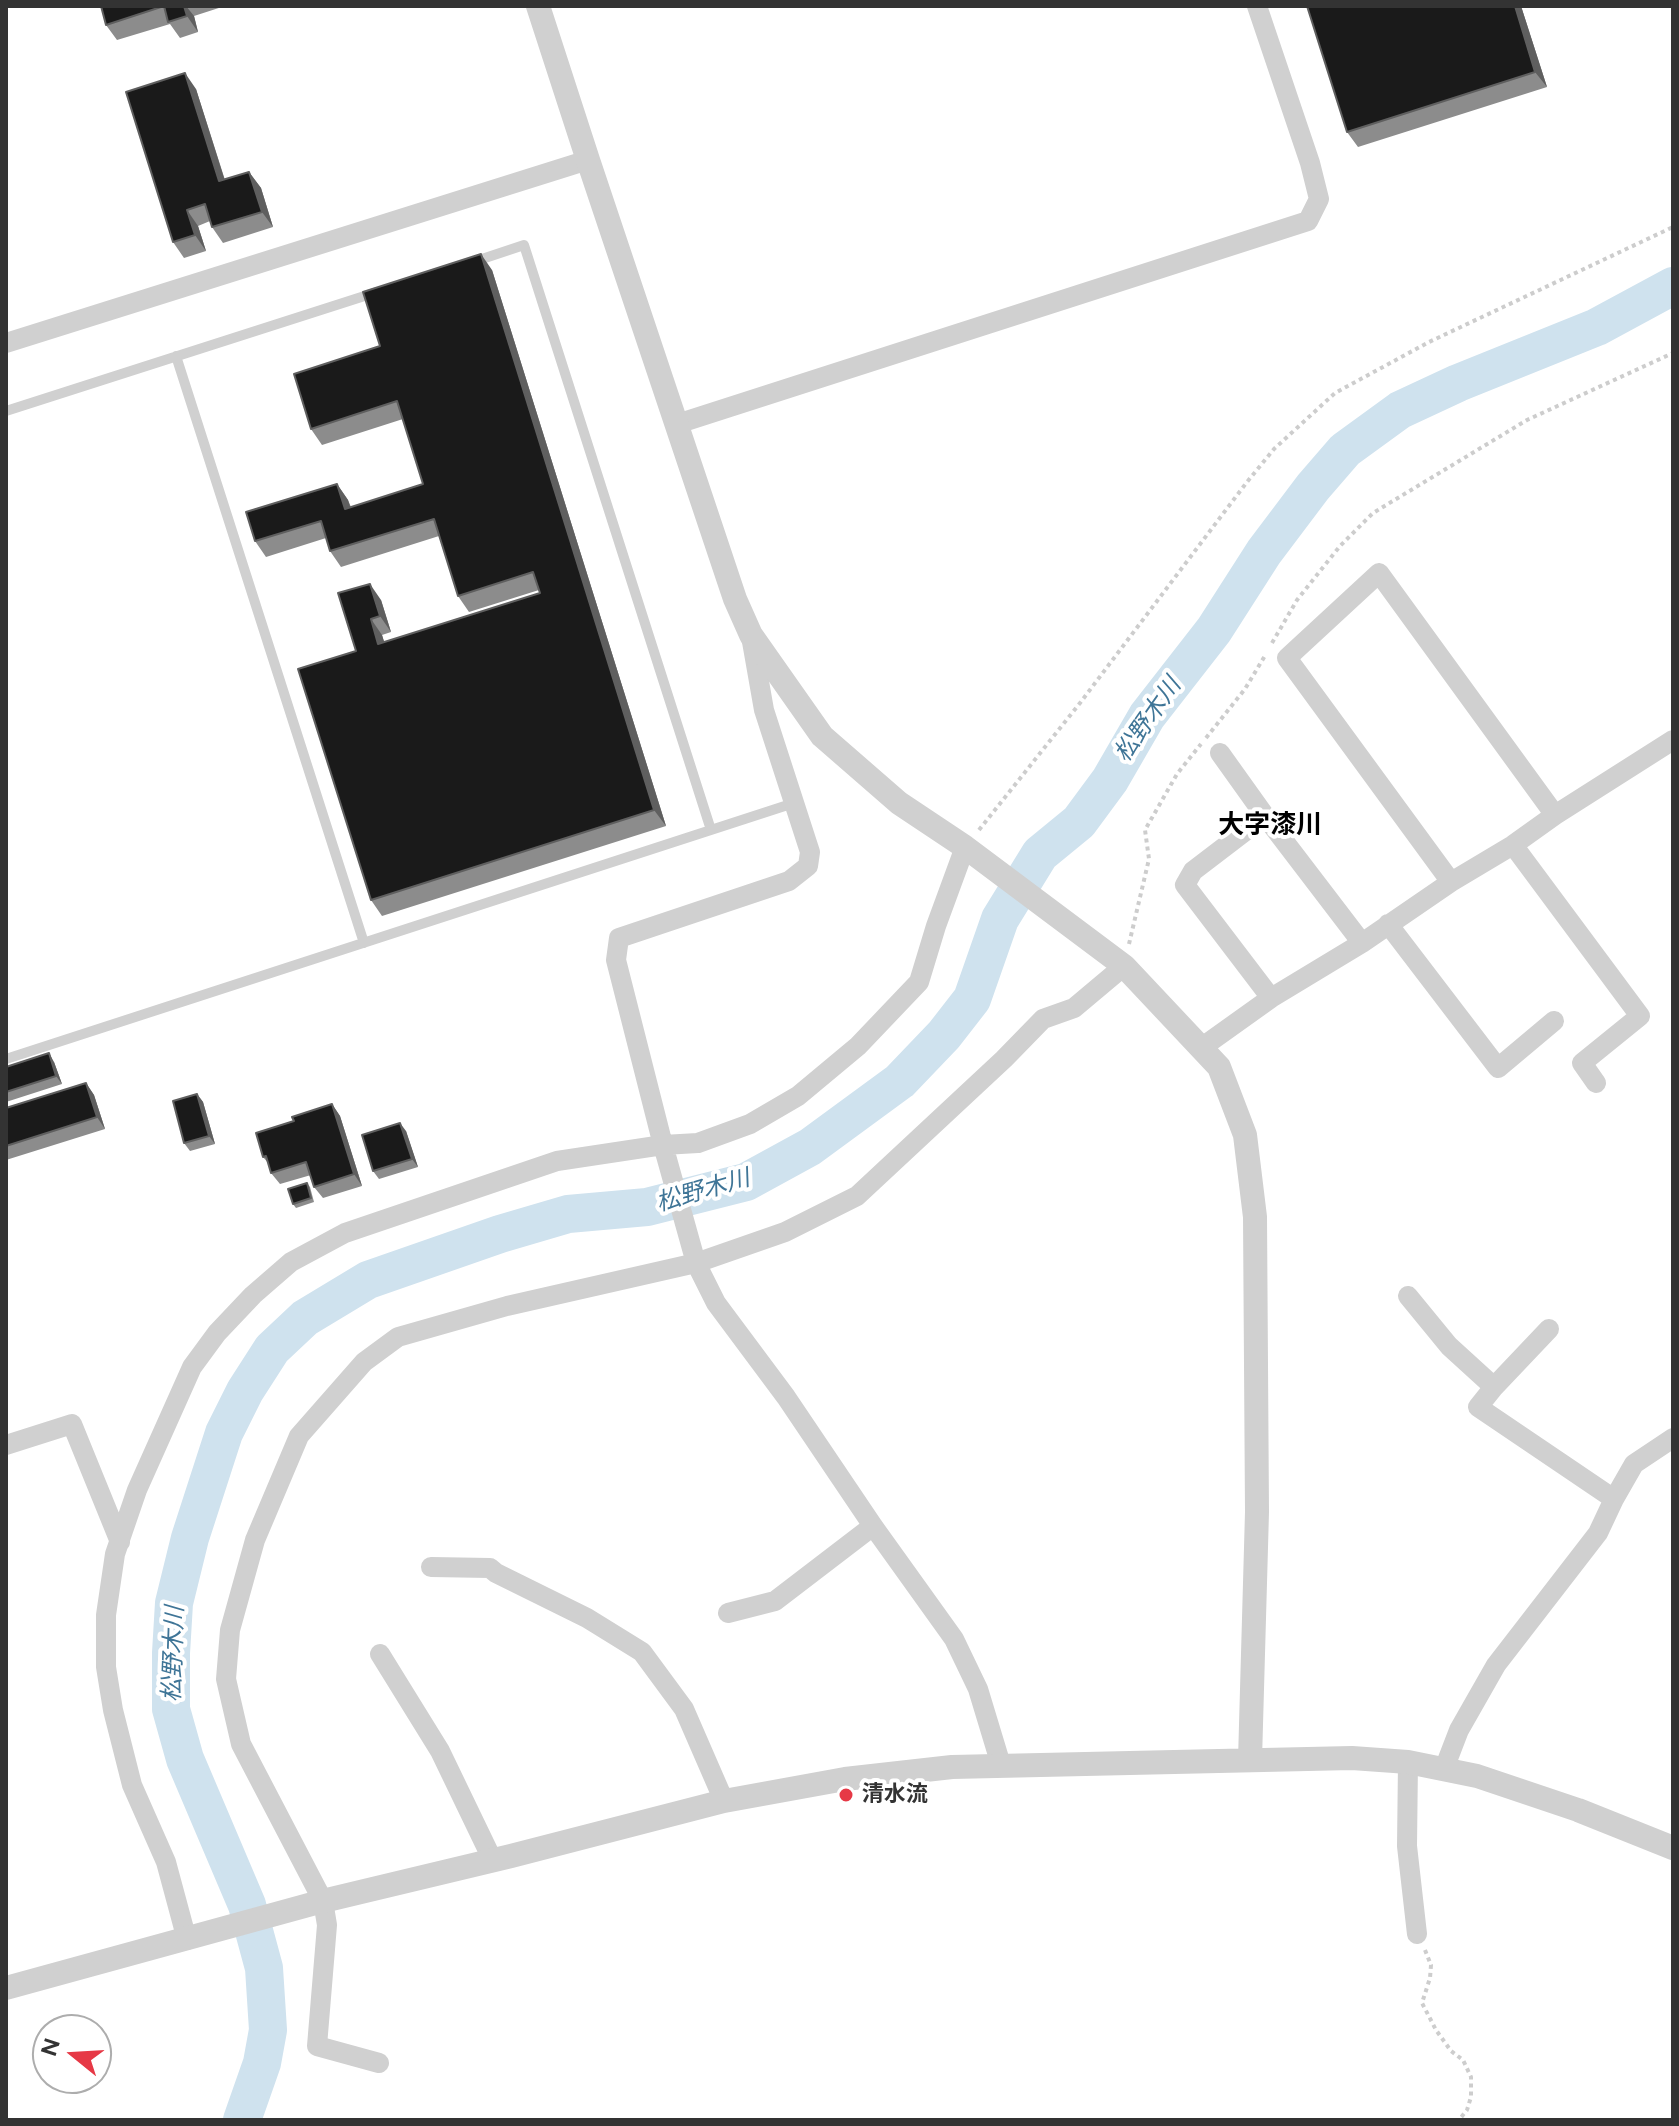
<!DOCTYPE html>
<meta charset="utf-8">
<style>
body{margin:0}
#map{position:relative;width:1679px;height:2126px;overflow:hidden;background:#fff;font-family:Figtree,sans-serif}
canvas{display:block}
.frame{position:absolute;inset:0;border:8px solid #333;pointer-events:none}
.north{position:absolute;left:32px;top:2014px;width:80px;height:80px;box-sizing:border-box;background:#fff;border:2px solid #adadad;border-radius:50%;rotate:288deg;font-size:22px;font-weight:700;line-height:32px;text-align:center;color:#333}
.north::after{content:'';display:block;margin:auto;width:28px;height:36px;background:#e63946;clip-path:polygon(50% 0,100% 100%,50% 72%,0 100%)}
</style>
<div id="map">
<canvas width="1679" height="2126"></canvas>
<div class="frame"></div>
<div class="north">N</div>
</div>
<script>
const ctx = document.querySelector('canvas').getContext('2d');
ctx.lineJoin = 'round';
function shape(rows) {
  const path = new Path2D();
  for (const r of rows) {
    path.moveTo(r[0], r[1]);
    for (let i = 2; i < r.length; i += 2) path.lineTo(r[i], r[i + 1]);
  }
  return path;
}
function stroke(path, color, width, dash) {
  ctx.strokeStyle = color;
  ctx.lineWidth = width;
  ctx.lineCap = dash ? 'butt' : 'round';
  ctx.setLineDash(dash || []);
  ctx.stroke(path);
}
function fill(path, color) {
  ctx.fillStyle = color;
  ctx.fill(path, 'evenodd');
}
function write(font, color, halo, rows, align = 'center') {
  ctx.font = font + ' Figtree,"Noto Sans JP",sans-serif';
  ctx.lineWidth = 8;
  ctx.setLineDash([]);
  ctx.textBaseline = 'middle';
  ctx.strokeStyle = halo;
  ctx.fillStyle = color;
  for (const [text, x, y, turn = 0] of rows) {
    ctx.save();
    ctx.translate(x, y);
    ctx.rotate((+turn || 0) * Math.PI / 180);
    ctx.textAlign = isNaN(turn) ? turn : align;
    if (halo) ctx.strokeText(text, 0, 0);
    ctx.fillText(text, 0, 0);
    ctx.restore();
  }
}
const river = shape([
 [242,2120,262,2063,268,2030,264,1968,247,1905,185,1759,171,1709,171,1653,174,1603,190,1538,224,1433,245,1391,272,1349,305,1318,368,1280,500,1234,568,1214,647,1207,746,1182,810,1147,900,1081,944,1035,972,999,1000,919,1040,854,1079,822,1110,780,1147,716,1214,630,1264,552,1313,487,1345,450,1400,410,1458,383,1597,327,1673,286]
]);
const path = shape([
 [1272,643,1297,600,1340,546,1373,513,1527,420,1673,353],
 [1206,738,1245,689,1266,654],
 [979,830,1080,703,1247,482,1274,449,1335,393,1429,342,1673,227],
 [1129,944,1149,859,1145,830,1177,774,1201,744],
 [1425,1950,1431,1965,1430,1978,1422,2003,1436,2030,1451,2051,1463,2060,1471,2077,1471,2097,1467,2110,1459,2120]
]);
const service = shape([
 [473,262,524,245,711,830],
 [176,356,364,943],
 [6,411,377,292],
 [6,1059,794,803]
]);
const minor = shape([
 [6,343,588,160],
 [677,424,1308,221,1319,199,1310,163,1257,6],
 [751,636,764,710,810,852,808,866,789,881,619,938,616,960,663,1145,696,1263,716,1303,786,1397,873,1526,954,1639,978,1689,1001,1765],
 [1220,753,1265,816,1362,943],
 [1265,816,1193,871,1185,885,1271,998],
 [1513,845,1640,1016,1582,1063,1596,1083],
 [1451,882,1287,658,1379,573,1555,815],
 [1388,924,1498,1068,1554,1021],
 [1201,1048,1271,998,1362,943,1451,882,1513,845,1555,815,1673,740],
 [1408,1296,1449,1346,1494,1387],
 [1549,1329,1494,1387,1478,1407,1614,1499],
 [6,1445,72,1424,120,1542],
 [431,1567,490,1568,496,1573,587,1618,642,1652,684,1709,724,1801],
 [728,1613,775,1601,873,1526],
 [380,1654,440,1751,493,1861],
 [1408,1762,1407,1846,1417,1934],
 [1444,1769,1459,1730,1496,1665,1598,1533,1614,1499,1634,1464,1673,1438],
 [187,1940,166,1862,132,1785,113,1710,106,1667,106,1615,115,1554,137,1490,192,1367,217,1333,253,1295,291,1262,345,1233,557,1161,663,1145,698,1143,750,1124,798,1096,858,1046,919,982,936,926,965,847],
 [379,2063,317,2046,327,1925,323,1901,241,1744,226,1679,230,1630,255,1540,299,1436,364,1362,398,1337,507,1306,696,1263,785,1232,857,1196,1004,1059,1043,1019,1074,1008,1124,966]
]);
const tertiary = shape([
 [538,6,588,160,735,599,751,635,822,736,899,803,965,847,1124,966,1219,1067,1245,1135,1255,1217,1257,1512,1250,1760],
 [6,1988,323,1901,511,1856,724,1801,845,1779,952,1767,1352,1758,1408,1762,1477,1776,1578,1810,1673,1848]
]);
const wall = shape([
 [101,6,225,6,194,16,198,32,180,38,170,24,117,40,106,25],
 [1307,6,1521,6,1547,87,1358,147,1347,132],
 [196,89,225,180,249,172,261,188,273,227,223,243,212,227,210,221,198,226,206,251,184,258,173,242],
 [492,270,666,826,382,916,371,900,356,651,381,600,391,632,382,635,384,642,540,593,539,590,469,612,458,596,439,536,341,567,330,551,326,538,266,557,255,541,337,484,348,500,351,507,423,484,403,419,322,445,311,429,380,346],
 [54,1062,62,1084,6,1102,6,1067],
 [86,1083,94,1095,105,1129,6,1160,6,1108],
 [197,1094,203,1102,215,1144,190,1151,184,1143],
 [332,1104,340,1116,362,1186,323,1198,314,1187,311,1175,280,1184,271,1173,269,1164,263,1157,294,1121],
 [406,1131,418,1167,379,1179,373,1171],
 [307,1183,310,1187,314,1202,296,1208,293,1204]
]);
const shadedWall = shape([
 [184,6,186,6,194,16,198,32,187,16],
 [1515,6,1521,6,1547,87,1535,72],
 [185,73,196,89,230,197,219,181],
 [249,172,261,188,273,227,262,212],
 [187,210,198,226,206,251,195,235],
 [481,254,492,270,666,826,654,810],
 [337,484,348,500,356,525,345,509],
 [370,584,381,600,391,632,380,616],
 [371,619,382,635,390,660,378,644],
 [49,1053,54,1062,62,1084,56,1076],
 [86,1083,94,1095,105,1129,97,1117],
 [197,1094,203,1102,215,1144,209,1136],
 [332,1104,340,1116,362,1186,354,1174],
 [400,1123,406,1131,418,1167,412,1159]
]);
const building = shape([
 [101,6,184,6,187,16,168,22,164,6,106,25,101,6],
 [1307,6,1515,6,1535,72,1347,132,1307,6],
 [185,73,219,181,249,172,262,212,212,227,205,204,187,210,195,235,173,242,126,92,185,73],
 [481,254,654,810,371,900,298,669,356,651,338,593,370,584,380,616,371,619,378,644,540,593,533,572,458,596,434,519,330,551,321,521,255,541,246,512,337,484,345,509,423,484,397,401,311,429,294,374,380,346,363,292,481,254],
 [49,1053,56,1076,6,1092,6,1067,49,1053],
 [86,1083,97,1117,6,1146,6,1108,86,1083],
 [197,1094,209,1136,184,1143,173,1101,197,1094],
 [332,1104,354,1174,314,1187,306,1162,271,1173,266,1156,263,1157,256,1133,294,1121,292,1117,332,1104],
 [400,1123,412,1159,373,1171,362,1135,400,1123],
 [307,1183,311,1198,293,1204,288,1189,307,1183]
]);
const markers = [
 [846,1795,8,"#e63946"]
];
const poiNames = [
 ["清水流",862,1795]
];
const waterNames = [
 ["松野木川",1148,720,-55],
 ["松野木川",703,1191,-16],
 ["松野木川",174,1654,-88]
];
const quarterNames = [
 ["大字漆川",1270,825]
];
stroke(river, '#cfe2ee', 38);
stroke(path, '#cdcdcd', 4, [4, 4]);
stroke(service, '#d0d0d0', 10);
stroke(minor, '#d0d0d0', 20);
stroke(tertiary, '#d0d0d0', 24);
fill(wall, '#8c8c8c');
fill(shadedWall, '#5f5f5f');
fill(building, '#1a1a1a');
stroke(building, '#5f5f5f', 2);
for (const [x, y, r, color] of markers) {
  const dot = new Path2D();
  dot.arc(x, y, r, 0, 2 * Math.PI);
  ctx.fillStyle = color;
  ctx.fill(dot);
  stroke(dot, '#fff', 3);
}
write('bold 22px', '#333', '#fff', poiNames, 'left');
write('italic 24px', '#3f7597', '#fff', waterNames);
write('bold 26px', '#000', '#fff', quarterNames);
</script>
